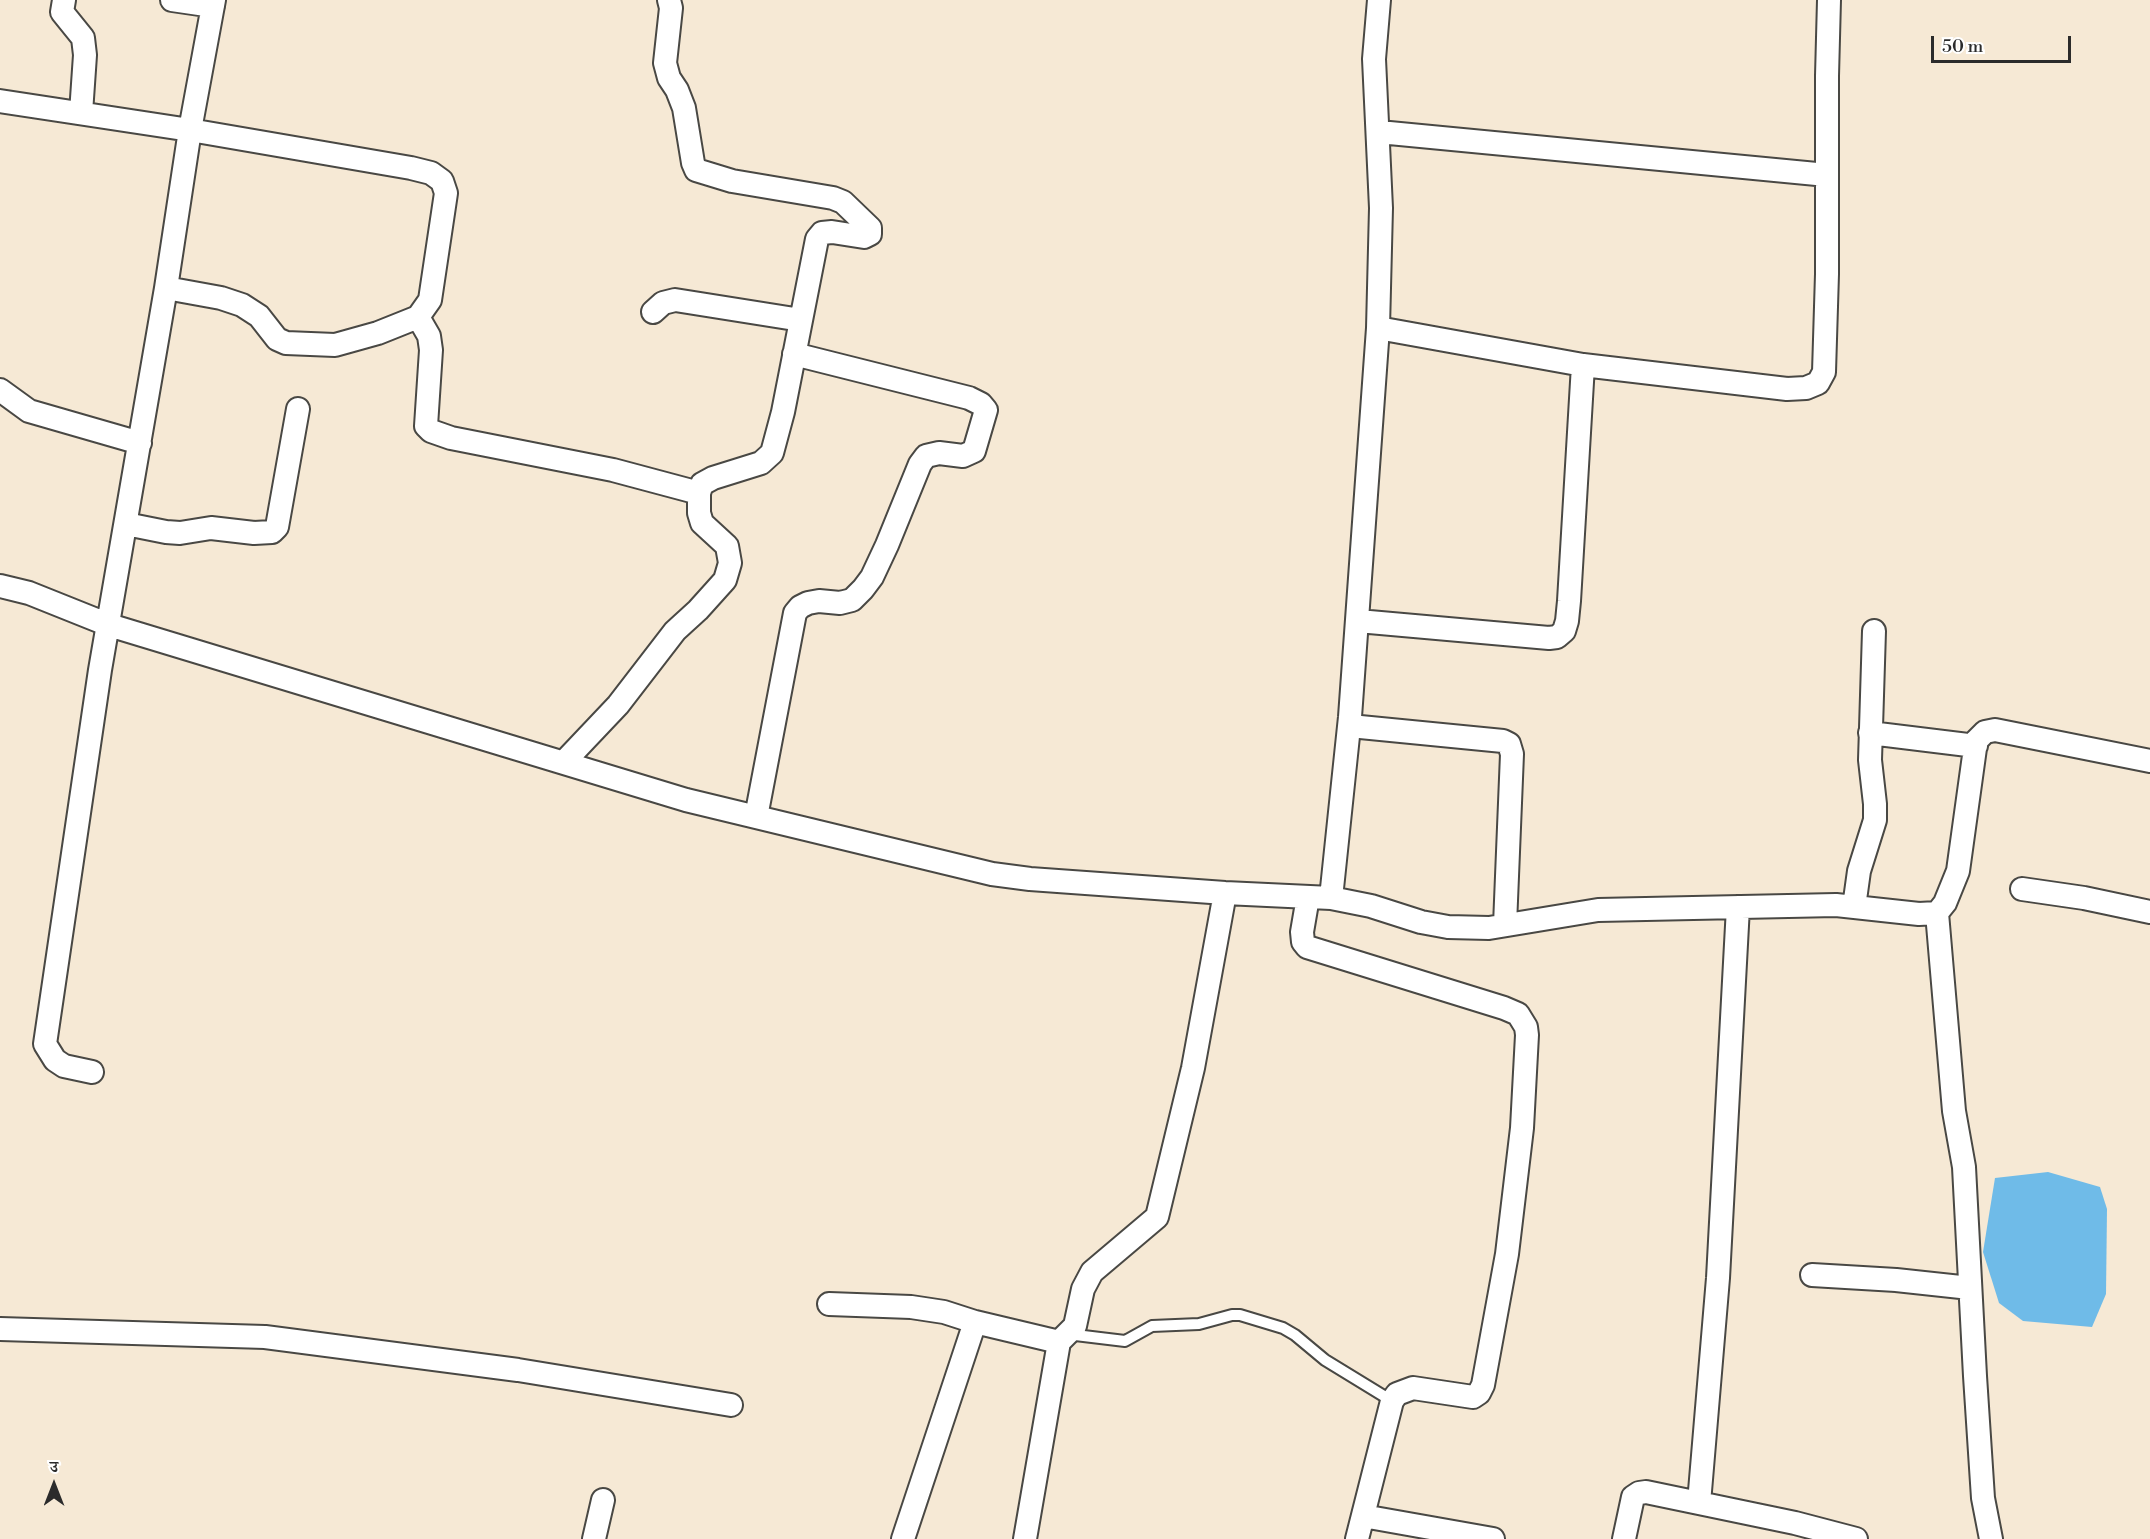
<!DOCTYPE html>
<meta charset="utf-8">
<style>
body{margin:0}
#map{position:relative;width:2150px;height:1539px;overflow:hidden;background:#f6e9d5;font-family:"Libre Bodoni","Noto Serif Devanagari",serif}
canvas{display:block}
.north{position:absolute;left:24px;top:1455px;width:60px;height:60px;-webkit-text-stroke:4px #fff;paint-order:stroke;rotate:0deg;font-size:16px;font-weight:700;line-height:24px;text-align:center;color:#2b2b2b}
.north::after{content:'';display:block;margin:auto;width:21px;height:27px;background:#2b2b2b;clip-path:polygon(50% 0,100% 100%,50% 72%,0 100%)}
.scale{position:absolute;left:1931px;top:36px;width:140px;height:27px;box-sizing:border-box;border:3px solid #2b2b2b;border-top:0;padding-left:8px;font-size:18px;line-height:21px;white-space:nowrap;color:#2b2b2b;-webkit-text-stroke:4px #fff;paint-order:stroke}
</style>
<div id="map">
<canvas width="2150" height="1539"></canvas>
<div class="north">उ</div>
<div class="scale">50 m</div>
</div>
<script>
const ctx = document.querySelector('canvas').getContext('2d');
ctx.lineJoin = 'round';
function fill(path, color) {
  ctx.fillStyle = color;
  ctx.fill(path, 'evenodd');
}
function shape(rows) {
  const path = new Path2D();
  for (const r of rows) {
    path.moveTo(r[0], r[1]);
    for (let i = 2; i < r.length; i += 2) path.lineTo(r[i], r[i + 1]);
  }
  return path;
}
function stroke(path, color, width, dash) {
  ctx.strokeStyle = color;
  ctx.lineWidth = width;
  ctx.lineCap = dash ? 'butt' : 'round';
  ctx.setLineDash(dash || []);
  ctx.stroke(path);
}
const water = shape([
 [2048,1172,2100,1187,2107,1209,2106,1294,2092,1327,2023,1321,1999,1303,1983,1252,1995,1178]
]);
const service = shape([
 [1067,1334,1125,1341,1152,1326,1199,1324,1232,1315,1240,1315,1283,1328,1295,1335,1325,1360,1392,1401]
]);
const minor = shape([
 [64,0,62,12,83,38,85,55,81,113],
 [172,0,213,6],
 [0,101,190,130,411,168,431,173,442,181,446,193,430,300,418,317,378,333,335,345,286,343,277,339,259,316,242,305,221,298,166,288],
 [1379,132,1827,175],
 [653,312,663,303,675,300,801,320],
 [418,317,429,336,431,350,426,426,431,431,451,438,613,470,699,493],
 [1378,328,1583,365,1787,389,1806,388,1818,383,1824,372,1827,274,1827,76,1829,0],
 [0,390,29,411,140,443],
 [126,524,166,532,180,533,211,528,254,533,272,532,277,527,298,409],
 [0,586,29,593,109,625,686,800,992,874,1030,879,1225,893,1331,898,1371,906,1421,922,1448,927,1489,928,1598,910,1836,905,1919,914,1937,913,1945,903,1958,871,1976,741,1985,732,1995,730,2150,761],
 [1358,621,1549,638,1557,637,1564,631,1567,621,1569,601,1583,365],
 [1350,726,1503,741,1509,744,1512,754,1505,925],
 [1870,733,1976,746],
 [564,762,618,705,675,631,698,610,725,580,730,563,727,546,702,523,699,513,699,493,702,484,713,478,761,463,772,453,783,412,817,239,822,233,832,232,864,237,870,234,870,228,843,202,833,198,732,181,696,170,693,163,684,108,677,90,669,78,665,63,671,8,669,0],
 [756,817,795,613,800,607,808,603,819,601,840,603,852,600,863,589,872,577,887,545,920,464,926,456,939,453,963,456,974,451,986,410,981,404,969,398,794,354],
 [2022,889,2084,898,2150,912],
 [1308,897,1302,932,1303,942,1307,947,1504,1008,1518,1014,1526,1027,1527,1035,1522,1128,1507,1254,1483,1385,1479,1393,1473,1397,1413,1388,1397,1394,1392,1401,1357,1539],
 [1331,898,1350,717,1378,328,1381,208,1374,59,1379,0],
 [1854,907,1859,871,1875,820,1875,804,1870,760,1874,631],
 [1937,913,1954,1111,1964,1167,1975,1376,1983,1498,1991,1539],
 [92,1072,64,1066,55,1060,45,1044,100,670,166,288,190,130,214,0],
 [1812,1275,1896,1280,1970,1288],
 [829,1304,911,1307,944,1312,975,1322,1059,1342],
 [0,1329,265,1337,518,1370,731,1405],
 [1699,1503,1718,1278,1738,907],
 [1363,1516,1493,1539],
 [594,1539,603,1500],
 [903,1539,975,1322],
 [1025,1539,1059,1342,1075,1326,1083,1289,1092,1272,1157,1217,1193,1068,1225,893],
 [1624,1539,1633,1497,1639,1493,1646,1492,1795,1523,1856,1539]
]);
fill(water, '#6fbbe8');
stroke(service, '#494844', 14);
stroke(minor, '#494844', 26);
stroke(service, '#fff', 10);
stroke(minor, '#fff', 22);
</script>
